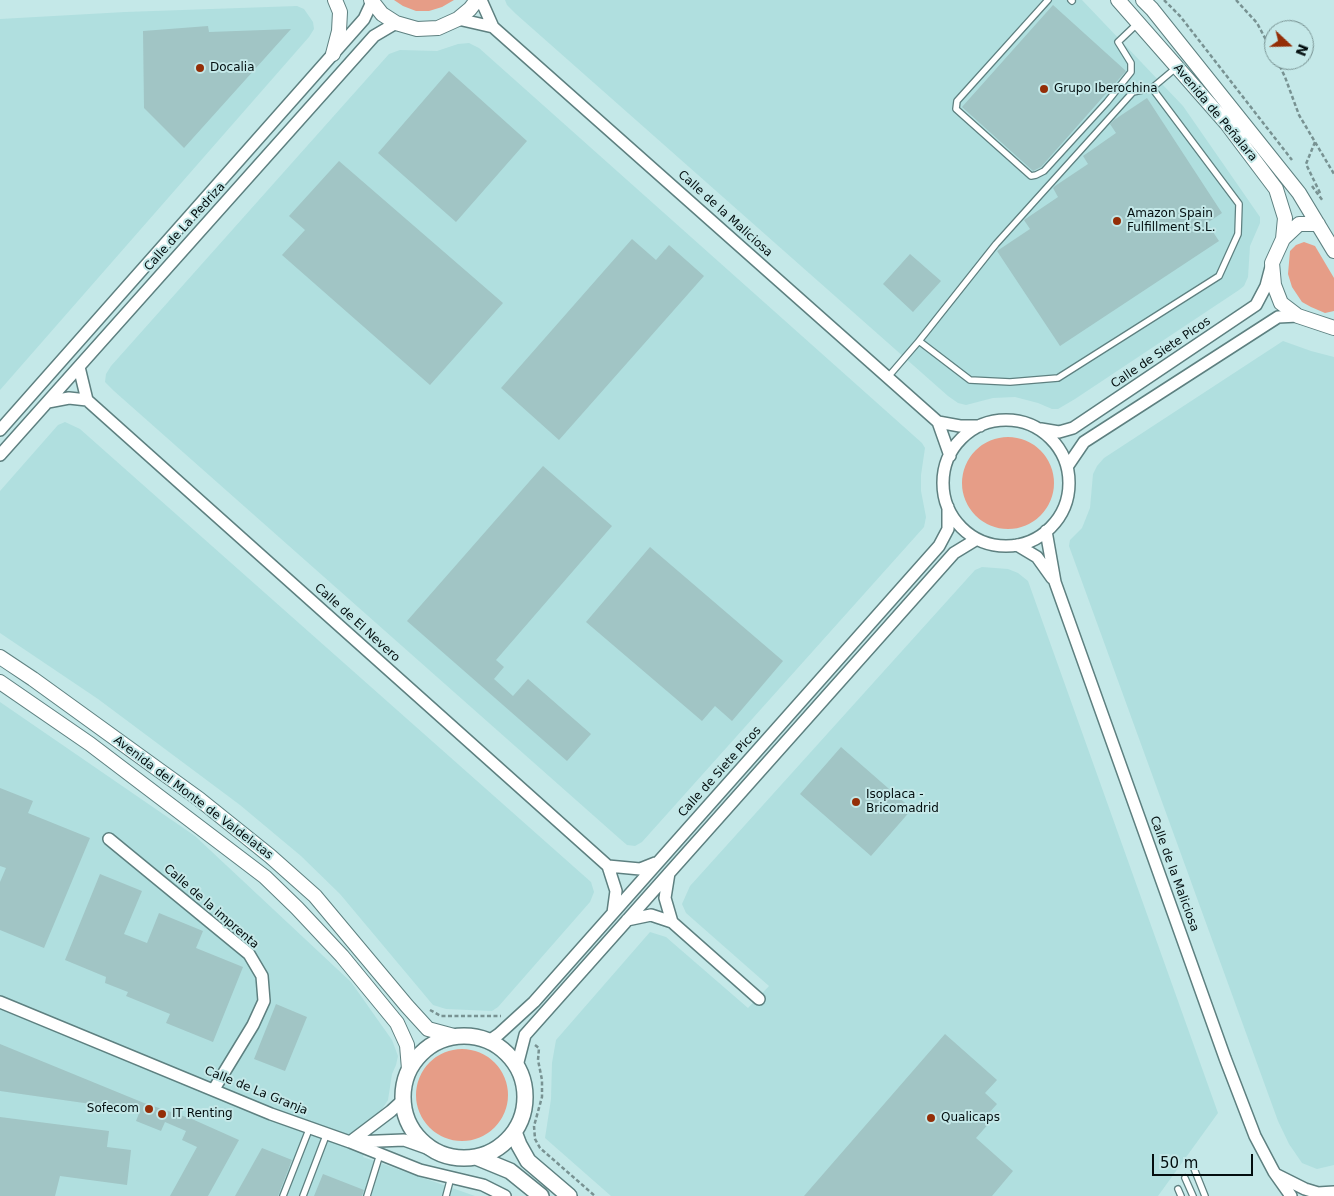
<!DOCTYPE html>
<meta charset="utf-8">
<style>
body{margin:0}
#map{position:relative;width:1334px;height:1196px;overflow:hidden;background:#c4e8e8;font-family:"DejaVu Sans",sans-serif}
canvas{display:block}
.north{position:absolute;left:1264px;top:20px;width:50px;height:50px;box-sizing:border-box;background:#c4e8e8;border:1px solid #779191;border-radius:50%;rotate:111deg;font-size:14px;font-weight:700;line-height:20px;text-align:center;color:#030e0f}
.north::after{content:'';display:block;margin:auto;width:18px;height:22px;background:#942e07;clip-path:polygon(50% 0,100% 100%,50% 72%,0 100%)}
.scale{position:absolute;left:1152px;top:1154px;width:101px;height:22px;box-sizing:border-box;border:2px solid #030e0f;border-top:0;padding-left:6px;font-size:15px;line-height:18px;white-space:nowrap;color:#030e0f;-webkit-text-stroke:4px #c4e8e8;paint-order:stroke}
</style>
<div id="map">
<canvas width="1334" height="1196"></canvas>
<div class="north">N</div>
<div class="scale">50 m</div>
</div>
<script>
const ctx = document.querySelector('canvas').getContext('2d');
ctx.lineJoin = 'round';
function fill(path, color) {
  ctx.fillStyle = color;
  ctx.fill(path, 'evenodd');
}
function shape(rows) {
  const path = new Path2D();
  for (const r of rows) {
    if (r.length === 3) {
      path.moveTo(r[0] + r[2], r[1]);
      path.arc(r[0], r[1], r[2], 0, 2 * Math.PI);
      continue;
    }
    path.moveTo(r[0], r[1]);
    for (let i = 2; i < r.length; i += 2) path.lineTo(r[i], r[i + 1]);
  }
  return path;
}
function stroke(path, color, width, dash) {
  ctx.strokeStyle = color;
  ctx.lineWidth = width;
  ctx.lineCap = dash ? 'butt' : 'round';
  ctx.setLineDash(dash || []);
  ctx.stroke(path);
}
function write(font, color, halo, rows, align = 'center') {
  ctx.font = font + ' "DejaVu Sans",sans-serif';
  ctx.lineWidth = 4;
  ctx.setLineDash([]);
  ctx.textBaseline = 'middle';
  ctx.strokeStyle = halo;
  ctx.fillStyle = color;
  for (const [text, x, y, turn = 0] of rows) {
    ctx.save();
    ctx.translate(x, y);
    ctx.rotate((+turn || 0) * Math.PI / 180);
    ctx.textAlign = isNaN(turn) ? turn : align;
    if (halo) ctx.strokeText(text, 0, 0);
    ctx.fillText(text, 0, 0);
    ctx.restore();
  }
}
const built = shape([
 [505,0,1082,0,1183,106,1260,217,1260,223,1250,246,1248,277,1244,286,1239,290,1075,399,1058,409,1052,409,1038,403,1015,397,993,398,966,405,958,403,948,396,516,14,507,5],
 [297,6,304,9,313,22,314,29,309,37,0,390,0,19,125,12],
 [469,43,479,48,922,443,925,448,921,475,921,491,926,517,924,527,642,842,635,846,627,845,620,839,114,391,105,382,106,374,111,366,389,54,400,50,437,51,458,44],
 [1283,341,1311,351,1334,357,1334,1165,1317,1169,1302,1163,1289,1144,1278,1121,1069,546,1070,540,1082,528,1090,508,1093,474,1097,466,1104,458],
 [65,422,80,429,591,882,594,892,590,902,498,1007,492,1011,446,1009,433,1005,340,894,301,856,240,805,98,699,0,633,0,491,58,425],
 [982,567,1008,569,1018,573,1028,581,1218,1113,1158,1196,611,1196,545,1138,551,1099,552,1063,556,1040,650,932,666,937,748,1008,769,986,686,913,682,904,690,886,975,570],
 [0,702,195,836,351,982,392,1040,398,1056,396,1065,392,1074,388,1100,380,1112,363,1157,475,1196,0,1196]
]);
const green = shape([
 [394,0,454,0,442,7,429,11,416,11,403,6],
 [1304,242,1315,246,1334,278,1334,311,1325,313,1311,307,1302,302,1292,287,1288,274,1290,251,1296,245],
 [1008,483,46],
 [462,1095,46]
]);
const building = shape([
 [1053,5,1126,71,1041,167,1033,171,962,107],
 [208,26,209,32,291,29,184,148,144,108,143,31],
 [449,71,527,141,456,222,378,153],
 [1147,98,1222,213,1207,223,1219,241,1060,346,997,251,1030,229,1024,220,1058,197,1053,188,1055,186,1088,164,1083,156,1116,133,1110,124,1114,120],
 [339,161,503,303,430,385,282,255,305,230,289,216],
 [632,239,656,260,669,245,704,276,559,440,501,388],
 [910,254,941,281,913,312,883,284],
 [543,466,612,526,496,660,504,667,494,679,513,696,528,679,591,734,567,761,407,621],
 [650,547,783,661,732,721,715,706,702,721,586,622],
 [841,747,912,809,871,856,800,794],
 [0,788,33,801,28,813,90,838,44,948,0,930,0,882,6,868,0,866],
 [100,874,142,891,124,934,147,943,159,913,203,931,196,948,243,967,213,1042,166,1023,170,1014,126,996,128,992,105,983,106,977,65,960],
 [276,1004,307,1017,285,1071,254,1059],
 [945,1034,997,1080,985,1093,997,1104,988,1114,991,1121,976,1138,1013,1171,992,1196,804,1196],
 [0,1044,144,1103,192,1119,239,1140,208,1196,170,1196,197,1147,182,1140,186,1131,165,1122,161,1131,136,1121,140,1111,0,1091],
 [0,1117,109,1131,107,1147,131,1150,127,1185,60,1176,55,1196,0,1196],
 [262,1148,292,1160,278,1196,235,1196],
 [323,1174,364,1190,362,1196,314,1196]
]);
const path = shape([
 [1164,0,1180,16,1292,160],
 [1236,0,1257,23,1274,55],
 [1277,60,1285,77,1299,115,1334,174],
 [1315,142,1306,164,1321,195],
 [1312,186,1323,201],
 [430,1010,441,1016,501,1016],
 [535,1045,539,1048,538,1060,542,1080,542,1097,534,1126,535,1139,540,1148,595,1196]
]);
const service = shape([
 [1048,0,957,101,956,109,1031,176,1036,175,1044,171,1107,102,1131,72,1131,63,1118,42,1138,23],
 [1071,0,1072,1],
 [919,341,970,380,1010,382,1058,378,1219,276,1238,234,1239,204,1152,88],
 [888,377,919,341,996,244,1133,92,1152,88,1177,67],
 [1193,1166,1205,1196],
 [1185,1178,1193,1196],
 [1178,1189,1181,1196],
 [283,1196,310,1127],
 [303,1196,327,1133],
 [367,1196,380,1154],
 [446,1196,451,1177]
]);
const minor = shape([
 [481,0,493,27,938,422,950,456],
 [458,19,493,27],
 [79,367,87,400,608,866,616,891,613,913],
 [48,402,69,398,87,400],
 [1006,483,63],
 [938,422,960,426,980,426],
 [1041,429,1059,432,1073,428,1256,305,1266,286,1271,267],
 [0,430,364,19,372,2],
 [0,455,374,36,396,23],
 [1067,467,1084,442,1278,317,1298,316],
 [1046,531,1055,582,1225,1058,1255,1136,1274,1172,1291,1196],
 [1017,545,1037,557,1052,578],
 [109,839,249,954,262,976,264,1001,253,1025,214,1089],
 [608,866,640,869,655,863],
 [669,873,665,898,672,922],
 [627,920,651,915,672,922,759,999],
 [0,1002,271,1114,350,1142,420,1170,483,1185,505,1196],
 [489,1041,499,1034,534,1002,939,546,948,529,948,507],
 [517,1066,525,1035,954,553,977,539],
 [350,1142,391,1111,403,1100],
 [354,1142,404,1140,435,1151],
 [1277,1175,1305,1189,1318,1193,1334,1192]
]);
const tertiary = shape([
 [371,0,382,14,396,23,417,29,438,28,458,19,470,9,477,0],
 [1118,0,1227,124,1276,189,1285,218,1283,239],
 [1143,0,1152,9,1299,193,1334,251],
 [333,54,339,31,340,12,335,0],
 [1318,224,1299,224,1283,239,1272,263,1274,285,1281,303,1298,316,1334,328],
 [0,657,33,679,199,799,270,856,315,896,407,1006,428,1029,454,1036],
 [0,682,90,744,265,877,297,908,342,956,397,1023,407,1045,409,1069]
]);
const secondary = shape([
 [464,1097,61],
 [514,1132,519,1145,528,1161,569,1196],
 [476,1157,510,1171,541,1196]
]);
const markers = [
 [200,68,5,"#942e07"],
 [1044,89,5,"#942e07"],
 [1117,221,5,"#942e07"],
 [856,802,5,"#942e07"],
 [149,1109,5,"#942e07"],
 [162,1114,5,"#942e07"],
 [931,1118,5,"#942e07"]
];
const poiNames = [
 ["Docalia",210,68],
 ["Grupo Iberochina",1054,89],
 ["Amazon Spain",1127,214],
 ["Fulfillment S.L.",1127,228],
 ["Isoplaca -",866,795],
 ["Bricomadrid",866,809],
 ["Sofecom",139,1109,"right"],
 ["IT Renting",172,1114],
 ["Qualicaps",941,1118]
];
const streetNames = [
 ["Avenida de Peñalara",1215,113,50],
 ["Calle de la Maliciosa",725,214,42],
 ["Calle de La Pedriza",185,227,-48],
 ["Calle de Siete Picos",1161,353,-34],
 ["Calle de El Nevero",357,623,42],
 ["Calle de Siete Picos",720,772,-48],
 ["Avenida del Monte de Valdelatas",193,798,37],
 ["Calle de la Maliciosa",1174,874,70],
 ["Calle de la imprenta",211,907,41],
 ["Calle de La Granja",256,1091,22]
];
fill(built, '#b0dfdf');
fill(green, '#e69d87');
fill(building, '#a1c5c5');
stroke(service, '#5e8080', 8);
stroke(minor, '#5e8080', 14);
stroke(tertiary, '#5e8080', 16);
stroke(secondary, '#5e8080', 18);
stroke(path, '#789292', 2.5, [4, 2.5]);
stroke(service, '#fff', 5.5);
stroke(minor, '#fff', 11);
stroke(tertiary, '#fff', 14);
stroke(secondary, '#fff', 15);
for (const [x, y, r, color] of markers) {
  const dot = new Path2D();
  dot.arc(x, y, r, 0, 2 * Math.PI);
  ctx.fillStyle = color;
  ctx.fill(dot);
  stroke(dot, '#c4e8e8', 2);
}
write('12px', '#030e0f', '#c4e8e8', poiNames, 'left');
write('12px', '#030e0f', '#c4e8e8', streetNames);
</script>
